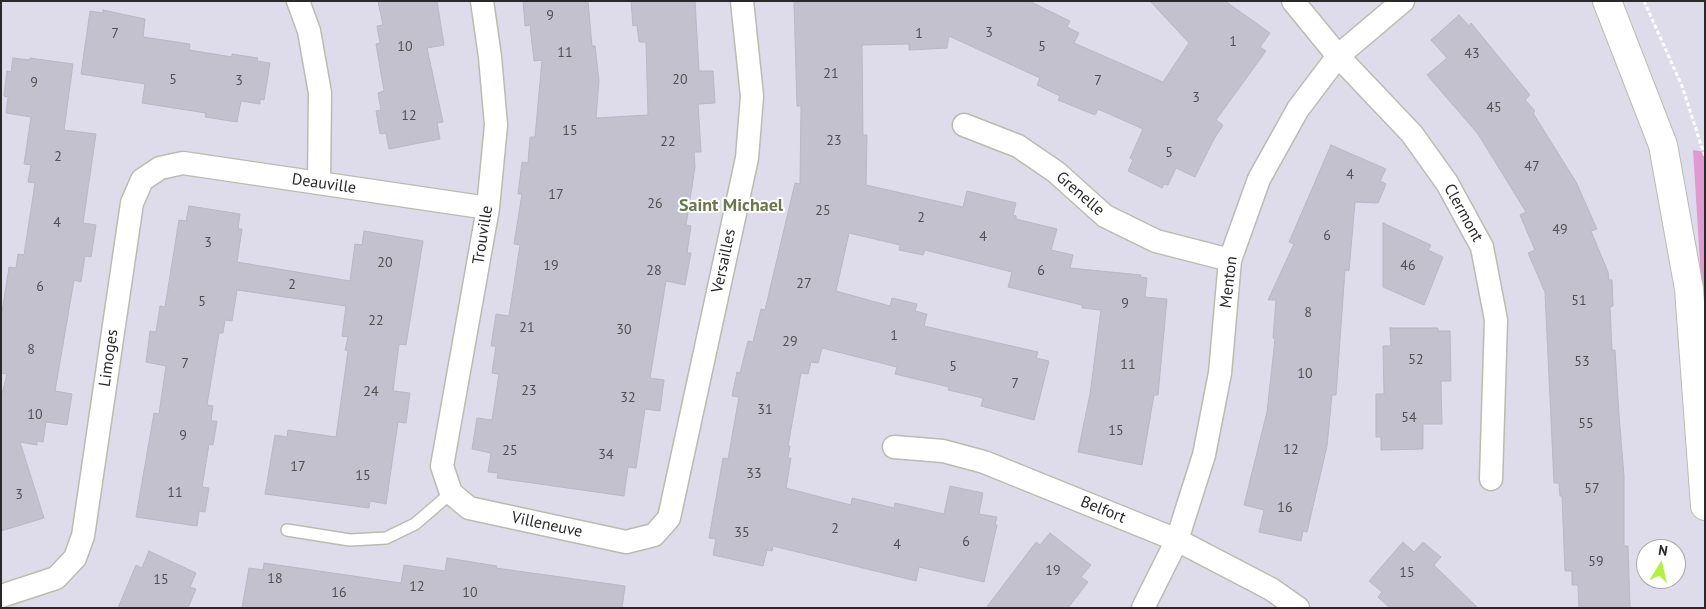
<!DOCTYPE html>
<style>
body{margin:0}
#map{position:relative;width:1706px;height:609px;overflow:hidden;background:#dedceb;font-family:"PT Sans",sans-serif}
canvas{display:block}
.frame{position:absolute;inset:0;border:2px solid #292929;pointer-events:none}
.north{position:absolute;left:1636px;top:539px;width:50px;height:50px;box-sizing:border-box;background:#fff;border:1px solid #a9a9a9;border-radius:50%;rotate:9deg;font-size:14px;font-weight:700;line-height:20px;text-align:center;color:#292929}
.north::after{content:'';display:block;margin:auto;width:18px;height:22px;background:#b2f044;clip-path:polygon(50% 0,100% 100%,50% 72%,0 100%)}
</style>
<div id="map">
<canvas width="1706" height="609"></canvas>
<div class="frame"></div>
<div class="north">N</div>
</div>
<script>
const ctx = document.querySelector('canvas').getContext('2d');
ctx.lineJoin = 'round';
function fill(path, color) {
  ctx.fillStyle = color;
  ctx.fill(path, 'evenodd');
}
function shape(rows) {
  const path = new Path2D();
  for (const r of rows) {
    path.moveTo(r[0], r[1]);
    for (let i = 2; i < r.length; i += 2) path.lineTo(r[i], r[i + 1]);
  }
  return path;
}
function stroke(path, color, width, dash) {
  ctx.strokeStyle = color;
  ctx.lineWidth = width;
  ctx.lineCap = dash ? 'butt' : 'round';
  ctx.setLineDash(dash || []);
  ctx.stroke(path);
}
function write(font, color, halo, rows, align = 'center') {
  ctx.font = font + ' "PT Sans",sans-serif';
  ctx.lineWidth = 4;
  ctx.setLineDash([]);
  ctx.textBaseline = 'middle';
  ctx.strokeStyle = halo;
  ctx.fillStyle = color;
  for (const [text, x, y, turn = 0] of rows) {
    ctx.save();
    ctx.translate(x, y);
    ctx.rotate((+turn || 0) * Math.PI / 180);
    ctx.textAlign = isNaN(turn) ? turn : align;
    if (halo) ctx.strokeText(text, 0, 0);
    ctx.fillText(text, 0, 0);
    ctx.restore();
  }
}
const green = shape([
 [1693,150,1705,152,1705,344]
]);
const building = shape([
 [378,1,437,1,444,45,427,48,443,122,437,123,440,139,389,149,386,133,380,134,376,111,381,110,378,93,384,91,376,44,380,43,377,26,383,25,378,1],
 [523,1,588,1,592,46,595,46,599,81,596,118,648,115,646,42,639,42,637,25,633,26,631,1,695,1,699,71,713,71,715,103,698,104,701,152,694,152,695,167,686,225,691,226,687,253,691,253,685,285,666,281,650,378,664,380,660,411,645,409,636,468,628,467,624,496,497,478,498,473,488,472,491,453,472,449,477,418,492,420,499,374,492,373,496,346,491,346,496,314,509,316,520,245,514,244,522,194,518,194,522,162,528,163,530,137,535,137,542,60,534,61,530,25,525,26,523,1],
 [794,1,1029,1,1070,21,1067,27,1079,33,1074,43,1163,82,1189,43,1150,1,1225,1,1270,33,1260,47,1266,51,1216,120,1223,125,1214,139,1195,177,1176,168,1168,185,1164,184,1162,188,1128,171,1133,160,1130,158,1143,129,1098,109,1095,115,1058,100,1060,96,1037,85,1040,78,949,36,947,48,909,50,909,44,862,45,863,135,867,135,866,185,963,207,967,191,1016,203,1013,215,1016,216,1016,219,1057,229,1051,250,1073,255,1070,268,1141,275,1140,277,1147,278,1145,297,1167,299,1158,395,1154,395,1142,465,1078,452,1090,394,1101,310,1082,308,1082,305,1008,287,1012,272,925,250,923,255,899,250,900,245,849,233,836,291,890,306,892,298,917,304,915,311,927,314,924,326,1038,352,1036,358,1049,361,1034,420,981,406,983,398,948,390,949,387,895,374,897,367,822,348,818,363,811,362,808,374,801,373,788,446,790,446,788,458,791,458,786,488,851,505,852,498,894,508,895,503,944,514,950,486,983,493,979,514,997,517,995,525,997,525,984,582,919,567,916,581,773,546,772,551,767,550,763,566,713,555,716,539,709,538,723,458,728,459,739,397,732,396,737,372,740,373,748,341,753,342,761,309,765,310,795,183,800,184,801,106,797,106,794,1],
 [103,10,145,19,143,37,190,44,189,50,232,57,232,54,258,58,257,61,270,63,264,100,260,99,260,104,241,101,237,122,205,117,206,113,142,103,145,84,81,74,90,11,103,13,103,10],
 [1459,15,1469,26,1471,23,1530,95,1525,100,1535,111,1533,113,1576,182,1597,229,1591,231,1608,272,1609,280,1612,280,1613,306,1610,307,1612,350,1615,350,1619,415,1624,476,1624,546,1628,546,1630,608,1579,608,1578,585,1572,585,1572,571,1565,571,1562,496,1560,496,1559,483,1554,483,1545,292,1528,253,1535,250,1520,215,1526,212,1478,134,1427,75,1447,58,1431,40,1459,15],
 [13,58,30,60,30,58,73,64,64,130,96,134,83,223,96,225,91,257,85,256,81,282,74,280,55,391,72,394,67,425,46,422,43,442,37,441,37,445,20,442,44,518,1,531,1,398,7,374,1,373,1,318,9,267,16,268,18,254,24,255,35,183,28,182,31,165,24,164,31,117,6,113,8,97,4,96,7,71,11,72,13,58],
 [1331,145,1386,169,1380,181,1386,184,1378,203,1355,202,1349,271,1345,270,1336,395,1332,395,1327,446,1307,532,1303,531,1301,541,1259,532,1264,510,1244,505,1267,412,1275,339,1273,338,1276,300,1268,300,1294,244,1289,242,1331,145],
 [189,206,240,214,238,229,242,229,237,262,350,281,355,244,362,245,364,231,423,241,406,345,399,344,393,391,410,393,406,423,398,422,386,504,370,501,369,508,265,494,275,435,287,437,288,430,336,437,348,351,345,350,348,337,342,336,346,306,237,290,232,321,225,320,223,333,219,333,207,405,213,406,211,421,217,421,213,445,209,444,202,487,209,488,205,512,199,511,197,526,136,517,154,413,159,414,166,366,146,362,150,331,156,332,160,306,165,307,179,220,186,221,189,206],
 [1383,223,1431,245,1428,250,1443,257,1424,305,1383,287,1383,223],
 [1390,328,1438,328,1438,331,1450,331,1451,381,1441,381,1442,424,1423,424,1423,449,1381,450,1381,437,1376,437,1376,394,1384,394,1383,346,1391,346,1390,328],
 [1050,533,1091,565,1081,577,1088,582,1068,608,986,608,1036,542,1040,545,1050,533],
 [1403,542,1414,552,1423,542,1441,557,1434,565,1478,608,1390,608,1378,597,1382,592,1369,581,1403,542],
 [149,551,196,573,190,587,196,589,188,608,118,608,136,565,142,568,149,551],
 [447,558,497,566,496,568,625,586,622,608,242,608,249,568,263,570,264,563,401,583,404,565,445,571,447,558]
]);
const path = shape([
 [1644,1,1682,86,1705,157]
]);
const lane = shape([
 [287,530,350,540,386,538,415,524,451,493]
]);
const street = shape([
 [298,1,309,31,320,93,319,183],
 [482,1,490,57,496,125,488,208,442,466,451,493,469,508,626,542,654,535,669,518,747,158,752,96,742,1],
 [1293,1,1338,56,1412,134,1447,183,1482,247,1496,320,1491,479],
 [964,125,1018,146,1056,172,1105,216,1156,241,1230,260],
 [894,447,943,451,984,462,1177,540,1271,589,1298,608],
 [1,596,56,578,75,558,83,536,132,203,142,180,160,168,183,163,488,208],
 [1143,608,1177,540,1204,455,1220,373,1230,260,1259,179,1298,109,1338,56,1403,1]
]);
const secondary = shape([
 [1607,1,1663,145,1689,289,1705,506]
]);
const numberNames = [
 ["9",550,16],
 ["3",989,33],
 ["7",115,34],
 ["1",919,34],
 ["1",1233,42],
 ["10",405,47],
 ["5",1042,47],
 ["11",565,53],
 ["43",1472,54],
 ["21",831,74],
 ["5",173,80],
 ["20",680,80],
 ["3",239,81],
 ["7",1098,81],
 ["9",34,83],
 ["3",1196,98],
 ["45",1494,108],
 ["12",409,116],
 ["15",570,131],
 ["23",834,141],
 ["22",668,142],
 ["5",1169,153],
 ["2",58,157],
 ["47",1532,167],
 ["4",1350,175],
 ["17",556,195],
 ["26",655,204],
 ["25",823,211],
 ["2",921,218],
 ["4",57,223],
 ["49",1560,230],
 ["6",1327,236],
 ["4",983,237],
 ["3",208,243],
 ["20",385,263],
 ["19",551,266],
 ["46",1408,266],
 ["28",654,271],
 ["6",1041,271],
 ["27",804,284],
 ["2",292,285],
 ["6",40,287],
 ["51",1579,301],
 ["5",202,302],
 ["9",1125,304],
 ["8",1308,313],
 ["22",376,321],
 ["21",527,328],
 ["30",624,330],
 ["1",894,336],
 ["29",790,342],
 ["8",31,350],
 ["52",1416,360],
 ["53",1582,362],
 ["7",185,364],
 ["11",1128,365],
 ["5",953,367],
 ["10",1305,374],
 ["7",1015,384],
 ["23",529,391],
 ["24",371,392],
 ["32",628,398],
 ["31",765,410],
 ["10",35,415],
 ["54",1409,418],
 ["55",1586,424],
 ["15",1116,431],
 ["9",183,436],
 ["12",1291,450],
 ["25",510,451],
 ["34",606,455],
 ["17",298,467],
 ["33",754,474],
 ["15",363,476],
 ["57",1592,489],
 ["11",175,493],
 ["3",19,495],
 ["16",1285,508],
 ["2",835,529],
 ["35",742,533],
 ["6",966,542],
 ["4",897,545],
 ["59",1596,562],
 ["19",1053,571],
 ["15",1407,573],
 ["18",275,579],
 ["15",161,580],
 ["12",417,587],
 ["16",339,593],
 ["10",470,593]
];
const streetNames = [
 ["Deauville",324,184,8],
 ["Grenelle",1080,194,41],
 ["Clermont",1463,213,61],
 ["Trouville",483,235,-81],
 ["Versailles",724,261,-78],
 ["Menton",1229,282,-83],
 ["Limoges",109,358,-82],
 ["Belfort",1103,510,22],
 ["Villeneuve",547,525,12]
];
const neighbourhoodNames = [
 ["Saint Michael",731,206]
];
fill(green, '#df9bd1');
fill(building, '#c3c1cd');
stroke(building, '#b9b6c6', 1);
stroke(lane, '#b8bdaf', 14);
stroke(street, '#b8bdaf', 25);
stroke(secondary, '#b8bdaf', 30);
stroke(path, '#fff', 3, [4, 2.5]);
stroke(lane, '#fff', 11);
stroke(street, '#fff', 22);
stroke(secondary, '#fff', 28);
write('14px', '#504f52', null, numberNames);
write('16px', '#292929', '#fff', streetNames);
write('bold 18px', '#68784c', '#fff', neighbourhoodNames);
</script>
